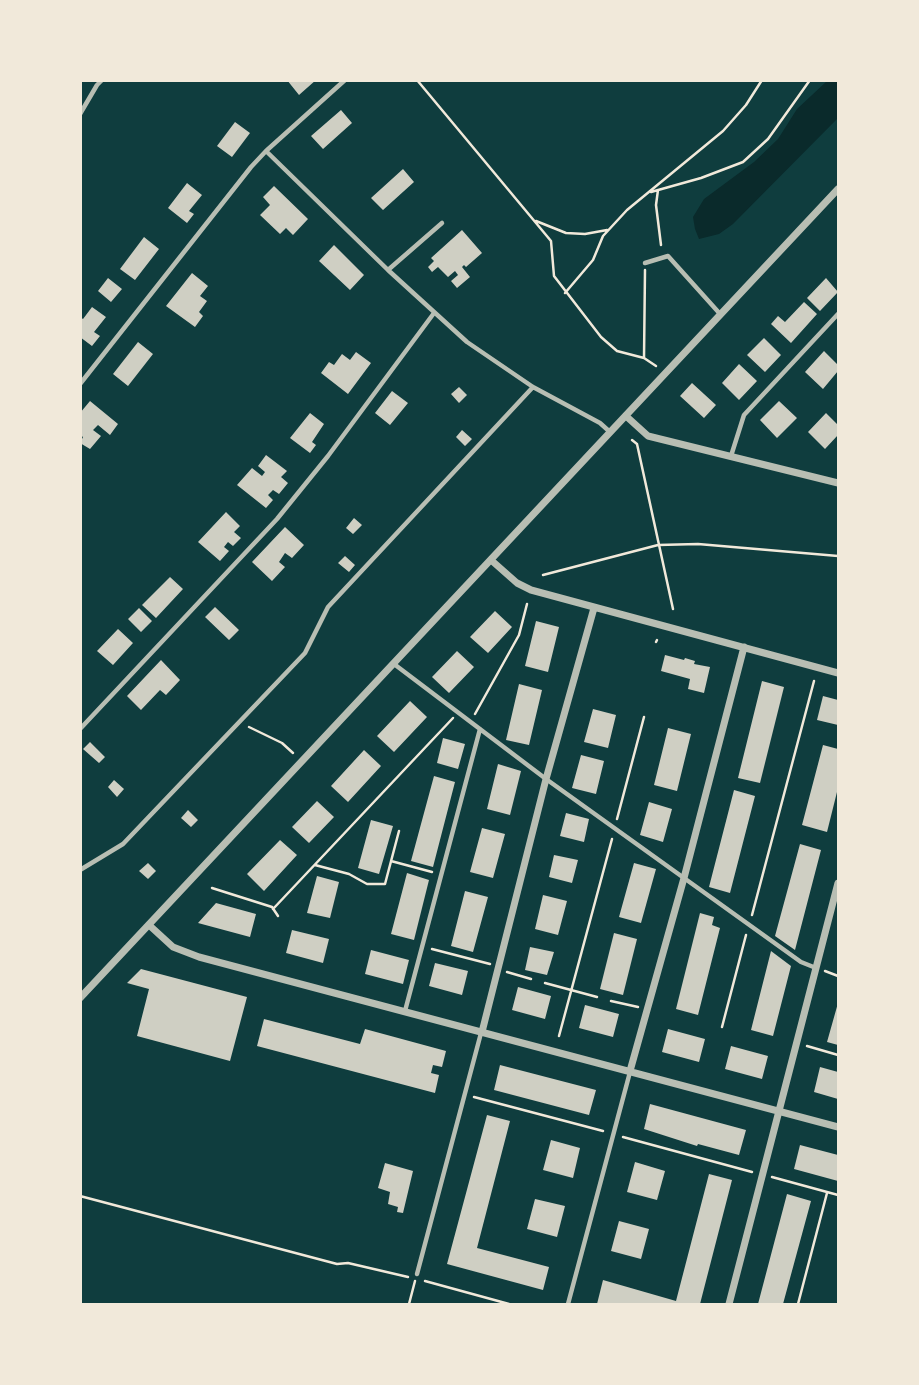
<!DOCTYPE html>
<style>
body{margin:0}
#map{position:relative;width:919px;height:1385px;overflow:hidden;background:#0f3d3e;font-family:"Fira Sans",sans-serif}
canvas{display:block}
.frame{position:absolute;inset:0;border:82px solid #f1e9da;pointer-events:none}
</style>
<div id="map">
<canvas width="919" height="1385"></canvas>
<div class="frame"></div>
</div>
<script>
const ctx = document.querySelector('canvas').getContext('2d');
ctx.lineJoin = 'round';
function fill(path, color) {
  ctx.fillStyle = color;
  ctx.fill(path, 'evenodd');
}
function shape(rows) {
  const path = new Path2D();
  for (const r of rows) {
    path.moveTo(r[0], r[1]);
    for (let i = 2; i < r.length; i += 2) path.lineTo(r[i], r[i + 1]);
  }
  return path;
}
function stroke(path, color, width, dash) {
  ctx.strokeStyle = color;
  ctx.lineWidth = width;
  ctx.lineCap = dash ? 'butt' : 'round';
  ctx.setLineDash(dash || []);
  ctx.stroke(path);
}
const water = shape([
 [827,81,838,81,838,118,733,224,719,234,699,239,695,229,693,217,704,199,754,162,778,139,797,109]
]);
const building = shape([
 [287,80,316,80,299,95],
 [341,110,352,123,323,149,311,136],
 [235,122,250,133,232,157,217,146],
 [403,169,414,182,383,210,371,198],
 [187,183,202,195,189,211,194,214,187,223,168,208],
 [274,186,308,219,293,235,286,228,280,234,260,215,270,205,263,197],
 [462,230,482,253,466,267,464,265,462,267,470,277,457,288,451,281,458,275,455,271,448,277,438,267,432,272,428,267,434,261,431,258],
 [144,237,159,249,135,280,120,269],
 [334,245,364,275,350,290,319,261],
 [192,273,208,286,200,296,207,301,199,312,203,316,195,327,166,306],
 [108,278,122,289,111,302,98,291],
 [826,278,838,292,820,311,807,298],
 [804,302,817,314,791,343,771,324,778,316,785,322],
 [92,307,106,317,94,332,100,336,92,346,80,337,80,317,83,319],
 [764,338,781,355,765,372,747,355],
 [138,342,153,354,128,386,113,374],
 [824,351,838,365,838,371,823,389,805,372],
 [356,352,371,363,348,394,321,373,329,362,334,365,342,354,350,360],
 [739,364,757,381,739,400,722,383],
 [692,383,716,405,704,418,680,396],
 [459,387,467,395,459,403,451,394],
 [392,391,408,403,390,425,375,413],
 [90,401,118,424,110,435,98,425,93,430,101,436,90,449,80,443,83,437,80,435,80,413],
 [779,401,797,418,777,438,760,420],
 [310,413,324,424,312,442,316,445,310,453,290,438],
 [826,413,838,425,838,435,825,449,808,432],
 [462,430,472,439,465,446,456,437],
 [266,455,287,471,281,477,288,483,279,494,273,490,268,495,273,500,266,508,237,485,252,468,262,476,265,472,258,466],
 [226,512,240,526,234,532,241,538,233,546,228,542,224,547,229,551,220,561,198,542],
 [354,518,362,525,353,534,346,528],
 [285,527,304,545,292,558,285,553,279,562,285,567,272,581,252,562],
 [345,556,355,565,349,572,338,563],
 [170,577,183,589,156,618,142,605],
 [215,607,239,630,229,640,205,617],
 [139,608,152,621,141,632,128,619],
 [495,611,512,627,488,653,470,637],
 [536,621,559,627,548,672,525,666],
 [118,629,133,643,113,665,97,651],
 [457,651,474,667,449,693,432,677],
 [665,655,684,660,685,658,695,661,694,664,710,667,704,693,688,689,690,679,661,671],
 [161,660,180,680,166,695,160,690,141,710,127,696],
 [762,681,784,687,760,783,738,778],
 [519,684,542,690,529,745,506,740],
 [823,696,838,700,838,725,817,720],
 [410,701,427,717,394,752,377,736],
 [593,709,616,715,608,748,584,742],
 [668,728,691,734,677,791,654,785],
 [443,738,465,744,458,769,437,763],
 [90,742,105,757,99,763,83,749],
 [823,745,838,749,838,788,827,832,802,825],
 [364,750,381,766,348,802,331,786],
 [581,755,604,761,596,794,572,788],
 [498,764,521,771,510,815,487,809],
 [434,776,455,782,433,867,411,861],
 [114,780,124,789,117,797,108,787],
 [734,790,755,796,730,893,709,887],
 [317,801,334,817,309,843,292,827],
 [649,802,672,809,663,842,640,835],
 [188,810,198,820,191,827,181,818],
 [566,813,589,819,584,842,560,836],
 [371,820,393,826,379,874,358,868],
 [482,828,505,834,493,878,470,872],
 [280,840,297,855,264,891,247,874],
 [800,844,821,850,795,950,775,936],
 [554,855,578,860,572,883,549,877],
 [148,863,156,871,148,879,139,871],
 [634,863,656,869,641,923,619,917],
 [407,873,429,880,414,940,391,934],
 [317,876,339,882,330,918,307,913],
 [465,891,488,897,473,952,451,946],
 [543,895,567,901,558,935,535,929],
 [216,903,256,914,250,937,198,923],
 [700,913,714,917,712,925,720,928,698,1015,676,1009],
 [292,930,329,939,323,963,286,953],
 [614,933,637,939,623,995,600,989],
 [530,947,554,952,547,975,525,970],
 [371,950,409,960,403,984,365,974],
 [771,951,791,966,773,1036,751,1030],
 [435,963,468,971,462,995,429,986],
 [141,969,247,997,230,1061,137,1036,149,989,127,983],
 [518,987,551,996,545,1019,512,1010],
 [838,1003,838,1045,827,1042],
 [585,1005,619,1014,613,1037,579,1028],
 [264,1019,360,1044,365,1029,446,1051,442,1067,433,1065,431,1073,439,1075,435,1093,257,1046],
 [668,1029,705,1039,699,1062,662,1052],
 [731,1046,768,1056,762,1079,725,1069],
 [500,1065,596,1090,589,1115,494,1090],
 [820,1067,838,1072,838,1099,814,1092],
 [650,1104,746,1130,739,1155,698,1144,697,1146,644,1129],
 [487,1115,510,1121,477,1248,549,1267,543,1290,447,1264],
 [551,1140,580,1148,573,1178,543,1170],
 [800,1145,838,1155,838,1181,794,1169],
 [635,1162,665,1171,657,1200,627,1192],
 [385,1163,413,1171,403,1213,397,1212,398,1207,388,1204,390,1192,378,1188],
 [709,1174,732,1180,700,1304,597,1304,603,1280,676,1301],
 [787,1194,811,1201,783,1304,758,1304],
 [535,1199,565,1206,557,1237,527,1229],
 [619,1221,649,1229,641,1259,611,1251]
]);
const path = shape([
 [417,80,551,241,554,276,601,337,617,351,644,358,656,366],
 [658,190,656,205,661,245],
 [651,192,701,178,743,162,768,139,810,80],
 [536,221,566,233,585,234,607,230],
 [565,293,593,260,603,236,627,210,723,131,746,105,762,80],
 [644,358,645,270],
 [632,440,637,444,673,609],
 [543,575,658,545,698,544,838,556],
 [656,642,657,640],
 [475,714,519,635,527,604],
 [249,727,282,743,293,753],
 [617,819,644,717],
 [391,861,432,872],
 [315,865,349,874,367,884,385,884,399,831],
 [212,888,272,907,278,916],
 [273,909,453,718],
 [752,915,814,681],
 [432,949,490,964],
 [825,971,838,976],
 [507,972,531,979],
 [545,983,597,997],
 [611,1001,638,1007],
 [722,1027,746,935],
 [559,1036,612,839],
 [807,1046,838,1055],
 [474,1097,603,1131],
 [623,1137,752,1172],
 [772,1177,838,1195],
 [80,1196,337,1264,348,1263,408,1277],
 [425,1281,509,1304],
 [409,1304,415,1281],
 [798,1304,827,1193]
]);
const service = shape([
 [80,114,97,85,102,80],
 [266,151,388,270,467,342,533,387,600,423,610,432],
 [645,263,668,256,721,315],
 [388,270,442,223],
 [80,384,251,167,266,151,345,80],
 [731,456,744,415,838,314],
 [394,664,546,779,801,962,816,968],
 [80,729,277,519,328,456,434,313],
 [80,870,123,844,305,653,328,607,533,387],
 [405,1011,480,729],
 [417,1274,481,1033],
 [568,1304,630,1072]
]);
const minor = shape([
 [626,416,648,436,838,483],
 [491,560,517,583,531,590,838,673],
 [149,925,173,947,199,957,838,1127],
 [80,998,838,189],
 [482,1032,546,779,594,608],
 [630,1071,684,878,744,647],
 [729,1304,838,883]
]);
fill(water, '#0a2a2b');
fill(building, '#cfcfc3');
stroke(path, '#f1e9da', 2.5);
stroke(service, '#b8beb3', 4.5);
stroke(minor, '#b8beb3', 7);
</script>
